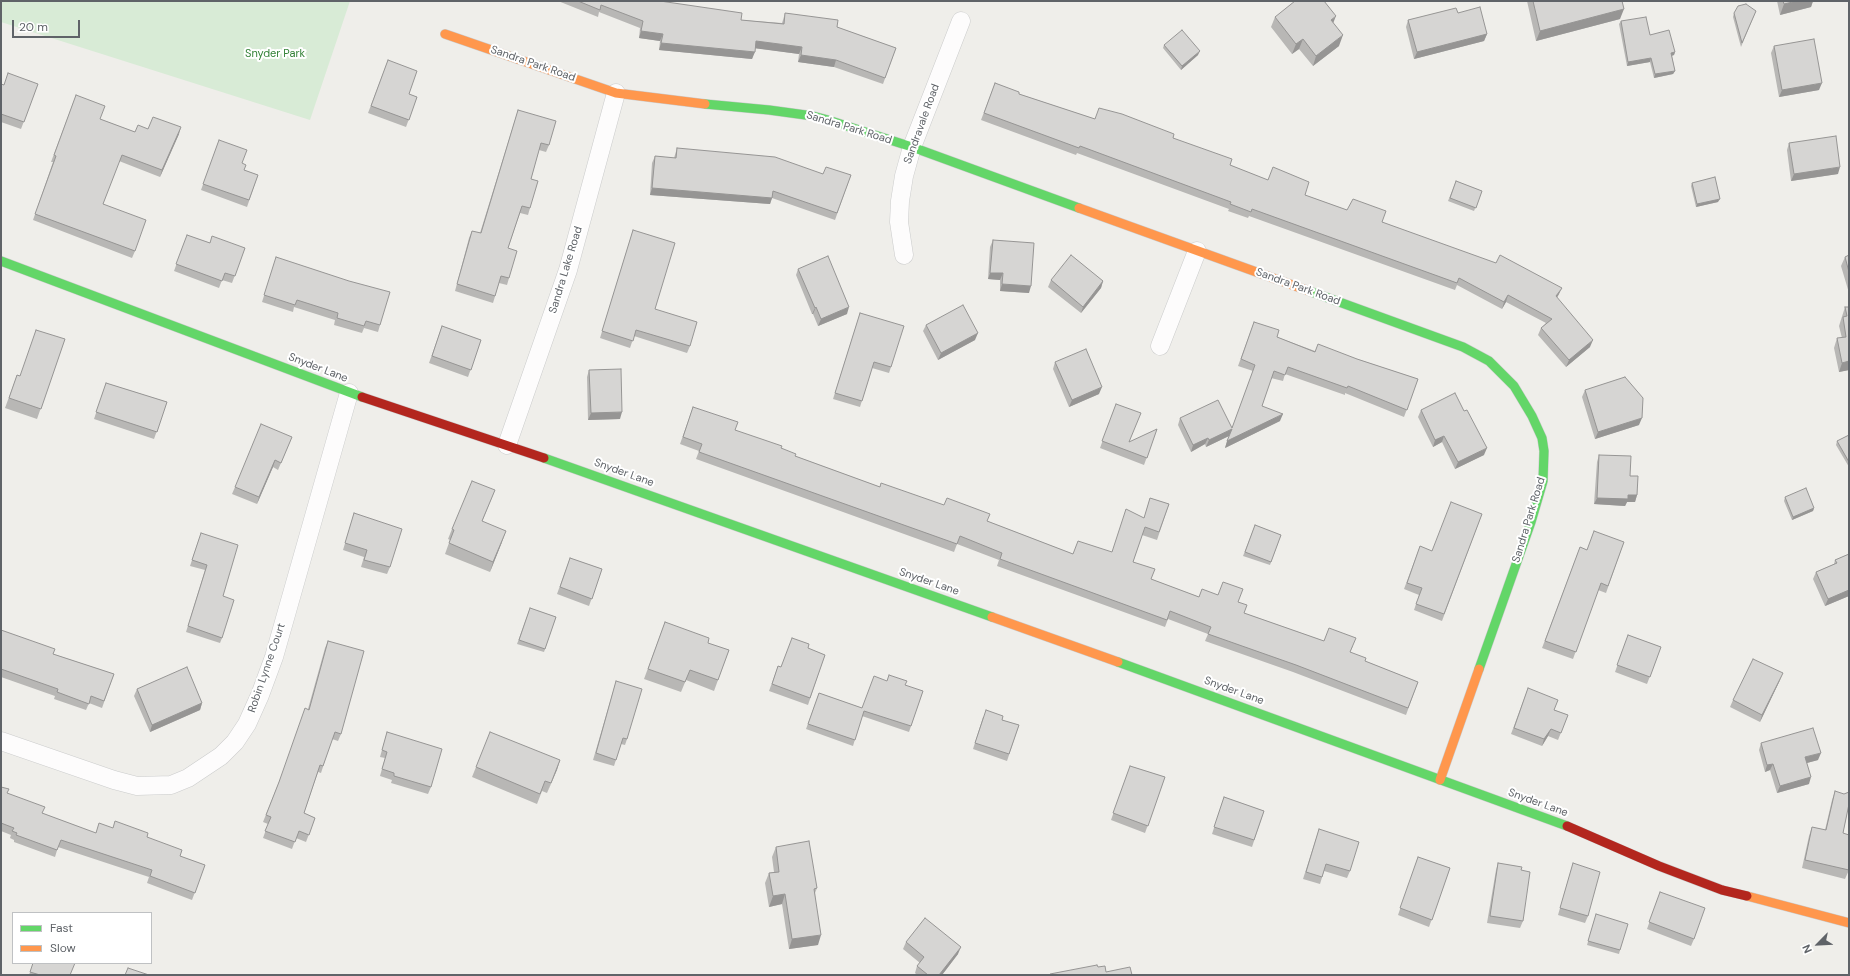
<!DOCTYPE html>
<style>
body{margin:0}
#map{position:relative;width:1850px;height:976px;overflow:hidden;background:#efeeea;font-family:"DM Sans",sans-serif}
canvas{display:block}
.frame{position:absolute;inset:0;border:2px solid #5f6368;pointer-events:none}
.legend{position:absolute;left:12px;top:912px;width:140px;height:52px;box-sizing:border-box;background:#fff;border:1px solid #bfc1c3;margin:0;padding:5px 7px;list-style:none;font-size:12px;color:#5f6368}
.legend li{display:flex;align-items:center;gap:8px;height:20px}
.legend b{width:20px;border:1px solid #bfc1c3}
.north{position:absolute;left:1798px;top:924px;width:40px;height:40px;-webkit-text-stroke:3px #fff;paint-order:stroke;rotate:246deg;font-size:11px;font-weight:700;line-height:16px;text-align:center;color:#5f6368}
.north::after{content:'';display:block;margin:auto;width:14px;height:18px;background:#5f6368;clip-path:polygon(50% 0,100% 100%,50% 72%,0 100%)}
.scale{position:absolute;left:12px;top:20px;width:68px;height:18px;box-sizing:border-box;border:2px solid #5f6368;border-top:0;padding-left:5px;font-size:12px;line-height:14px;white-space:nowrap;color:#5f6368;-webkit-text-stroke:3px #fff;paint-order:stroke}
</style>
<div id="map">
<canvas width="1850" height="976"></canvas>
<div class="frame"></div>
<ul class="legend">
<li><b style="height:5px;background:#63d668"></b>Fast</li>
<li><b style="height:5px;background:#ff974d"></b>Slow</li>
</ul>
<div class="north">N</div>
<div class="scale">20 m</div>
</div>
<script>
const ctx = document.querySelector('canvas').getContext('2d');
ctx.lineJoin = 'round';
function fill(path, color) {
  ctx.fillStyle = color;
  ctx.fill(path, 'evenodd');
}
function shape(rows) {
  const path = new Path2D();
  for (const r of rows) {
    path.moveTo(r[0], r[1]);
    for (let i = 2; i < r.length; i += 2) path.lineTo(r[i], r[i + 1]);
  }
  return path;
}
function stroke(path, color, width, dash) {
  ctx.strokeStyle = color;
  ctx.lineWidth = width;
  ctx.lineCap = dash ? 'butt' : 'round';
  ctx.setLineDash(dash || []);
  ctx.stroke(path);
}
function write(font, color, halo, rows, align = 'center') {
  ctx.font = font + ' "DM Sans",sans-serif';
  ctx.lineWidth = 4;
  ctx.setLineDash([]);
  ctx.textBaseline = 'middle';
  ctx.strokeStyle = halo;
  ctx.fillStyle = color;
  for (const [text, x, y, turn = 0] of rows) {
    ctx.save();
    ctx.translate(x, y);
    ctx.rotate((+turn || 0) * Math.PI / 180);
    ctx.textAlign = isNaN(turn) ? turn : align;
    if (halo) ctx.strokeText(text, 0, 0);
    ctx.fillText(text, 0, 0);
    ctx.restore();
  }
}
const green = shape([
 [1,1,350,1,310,120,1,22]
]);
const street = shape([
 [904,255,899,222,900,201,904,176,912,147,961,21],
 [1160,346,1197,251],
 [507,445,568,270,616,93],
 [1,741,114,780,137,786,171,785,188,778,221,756,235,742,247,724,260,695,274,657,349,393]
]);
const fast = shape([
 [705,104,769,110,813,116,828,120,912,147,1079,208],
 [1,261,362,397],
 [1309,291,1463,347,1489,361,1514,386,1532,416,1542,438,1544,451,1543,481,1531,522,1479,669],
 [544,458,992,617],
 [1118,662,1567,826]
]);
const slow = shape([
 [445,34,616,93,705,104],
 [1079,208,1309,291],
 [992,617,1118,662],
 [1440,780,1479,669],
 [1747,896,1849,923]
]);
const jam = shape([
 [362,397,544,458],
 [1567,826,1659,866,1722,890,1747,896]
]);
const wall = shape([
 [558,1,660,1,741,20,782,23,783,20,785,13,837,27,896,48,883,84,834,67,798,62,799,54,755,48,752,59,659,50,660,41,639,38,640,28,599,12,598,17],
 [1527,1,1622,1,1620,19,1536,41],
 [1777,1,1813,1,1811,7,1780,15],
 [1756,11,1741,47,1733,17,1734,13],
 [1458,13,1487,34,1484,41,1414,59,1406,27,1408,20],
 [1275,17,1333,23,1339,46,1313,66,1299,49,1292,54,1271,27],
 [1621,21,1675,52,1674,55,1672,56,1675,71,1673,74,1654,78,1650,62,1627,66,1619,24],
 [1164,45,1198,55,1181,70,1163,48],
 [1774,46,1819,90,1779,97,1771,53],
 [388,60,409,94,417,97,406,127,368,113],
 [995,83,1019,94,1095,119,1173,138,1230,165,1305,195,1347,210,1382,222,1559,294,1557,298,1590,347,1566,367,1538,335,1541,328,1546,323,1506,302,1502,309,1457,285,1455,290,1249,216,1248,218,1228,211,1229,209,1077,153,1076,155,981,120],
 [1,84,4,85,38,84,21,129,1,122],
 [76,95,100,119,135,132,148,129,179,134,160,177,119,161,103,204,135,251,132,258,33,220,53,162,51,162],
 [518,110,549,145,546,152,539,150,531,179,530,208,528,215,520,213,508,248,509,278,507,285,499,283,493,303,455,291,469,238,472,231,480,233],
 [219,140,242,163,244,170,258,175,247,207,201,190],
 [1789,143,1838,174,1791,181,1787,150],
 [677,148,823,174,851,175,835,220,772,198,770,204,650,195,652,163,655,156,674,158],
 [1456,181,1482,191,1474,211,1448,201],
 [1692,183,1718,202,1696,207,1691,186],
 [633,230,655,309,690,346,687,353,634,336,630,348,600,338],
 [187,235,210,243,245,248,232,283,222,280,219,288,174,271],
 [993,240,1029,293,1000,291,1000,280,988,279,990,247],
 [1849,255,1849,293,1841,266,1845,257],
 [274,264,380,325,378,332,364,328,362,333,334,325,335,320,294,307,293,312,262,302],
 [798,269,847,314,818,326,813,314,812,314,796,275],
 [1051,280,1103,281,1101,288,1081,313,1048,287],
 [1845,307,1849,307,1849,370,1839,372,1834,348,1837,338,1842,338,1839,326],
 [860,313,891,367,889,373,872,368,860,407,833,399],
 [1254,322,1277,337,1315,351,1357,359,1418,379,1404,417,1345,393,1345,395,1285,374,1283,381,1271,378,1262,406,1280,421,1225,448,1229,436,1206,447,1205,444,1191,452,1178,425,1180,418,1232,428,1253,371,1238,366],
 [926,325,975,340,938,360,923,331],
 [442,326,481,340,468,377,429,363],
 [65,339,37,419,5,408,17,375,20,376],
 [1055,362,1099,394,1069,407,1053,369],
 [589,370,620,419,588,420,587,377],
 [106,383,167,402,154,439,94,419],
 [1585,390,1639,425,1595,439,1582,397],
 [1116,404,1130,442,1157,429,1144,465,1100,448],
 [693,407,735,430,781,448,795,456,880,487,987,521,1073,554,1112,552,1144,518,1150,498,1169,504,1157,540,1142,535,1133,562,1151,579,1199,597,1218,595,1238,602,1244,613,1324,641,1353,646,1350,652,1365,661,1418,682,1406,715,1293,672,1205,641,1208,634,1168,619,1165,627,997,566,999,560,957,544,954,552,696,459,699,451,680,444],
 [1421,410,1464,411,1484,455,1455,469,1442,442,1433,447,1418,417],
 [1849,435,1849,467,1836,445,1837,441],
 [292,437,278,470,273,467,257,504,232,494,235,487],
 [1599,455,1630,476,1637,495,1635,502,1627,502,1625,506,1594,504,1597,462],
 [495,490,482,522,502,542,490,572,445,554,450,540,448,539,452,529],
 [1785,497,1814,508,1813,511,1792,520,1784,501],
 [354,513,390,567,387,574,361,567,364,557,343,550],
 [1482,514,1442,621,1414,610,1419,595,1404,589,1420,546,1432,551],
 [1255,525,1281,535,1270,565,1243,556],
 [199,539,223,596,222,638,220,643,186,632,205,570,190,566],
 [1624,542,1606,593,1598,590,1573,659,1542,648,1580,547,1587,550],
 [1849,554,1849,596,1825,606,1813,579,1816,572,1834,564,1835,560],
 [570,558,602,569,589,606,557,594],
 [530,608,556,617,544,652,517,644],
 [665,622,708,643,729,650,714,691,686,680,681,692,644,679],
 [1,630,53,654,114,674,102,708,89,703,86,710,54,699,55,696,1,677],
 [1628,635,1661,647,1647,684,1615,672],
 [328,641,341,734,338,741,332,739,321,773,318,772,304,813,315,818,306,842,296,838,292,849,263,838,268,824,263,822,308,709,325,648],
 [808,648,825,655,808,705,769,691,778,666,781,667],
 [1780,680,1760,722,1730,707,1733,700],
 [616,681,627,739,625,745,621,744,614,766,593,760],
 [887,681,923,691,909,732,862,716,853,746,806,729,819,693,862,708],
 [1528,688,1555,710,1568,715,1558,740,1548,736,1542,746,1511,734],
 [137,689,202,703,200,710,150,732,134,696],
 [983,717,1002,720,1019,725,1007,761,973,749],
 [387,732,431,787,428,794,391,783,392,780,380,776,385,758,380,757],
 [1761,743,1818,760,1807,763,1809,784,1777,793,1770,770,1765,772,1759,750],
 [560,760,547,793,542,791,537,804,472,777,476,767],
 [1130,766,1165,777,1145,833,1111,820],
 [1,787,7,793,42,813,95,833,113,828,147,837,180,856,205,865,192,900,147,883,149,877,58,847,55,857,14,842,14,840,10,838,11,835,1,831],
 [1835,791,1848,808,1843,833,1849,870,1845,879,1802,868,1809,836,1812,827,1825,830,1832,800],
 [1224,797,1264,811,1252,847,1212,834],
 [1319,829,1350,871,1347,878,1324,871,1320,884,1303,879],
 [776,847,817,888,815,893,818,945,789,949,782,904,769,907,765,883,769,873,774,872,772,857],
 [1418,857,1450,868,1429,927,1398,915],
 [1498,863,1523,921,1520,928,1487,923,1496,870],
 [1573,863,1588,916,1585,923,1558,915],
 [1660,892,1694,939,1691,946,1647,929],
 [1596,914,1620,950,1619,954,1587,945],
 [906,942,958,954,942,975,917,975,915,973,917,966,920,963,903,949],
 [33,963,70,975,29,975]
]);
const shadedWall = shape([
 [1797,1,1813,1,1811,7,1780,15,1784,4],
 [1624,9,1620,19,1536,41,1540,31],
 [1336,16,1332,26,1331,20],
 [641,31,663,34,660,41,639,38],
 [1487,34,1484,41,1414,59,1417,52],
 [1343,35,1339,46,1313,66,1316,56],
 [1303,39,1299,49,1292,54,1296,44],
 [756,41,802,47,799,54,753,48],
 [661,43,755,52,752,59,659,50],
 [1200,51,1198,55,1181,70,1182,66],
 [1675,52,1674,55,1670,56,1671,53],
 [801,55,836,60,834,67,798,62],
 [1651,58,1650,62,1627,66,1628,62],
 [1675,71,1673,74,1654,78,1655,74],
 [1822,83,1819,90,1779,97,1782,90],
 [181,127,179,134,160,177,162,170],
 [1840,167,1838,174,1791,181,1794,174],
 [652,188,772,198,770,204,650,195],
 [1720,199,1718,202,1696,207,1697,204],
 [990,273,1003,273,1000,280,988,279],
 [1103,281,1101,288,1081,313,1083,307],
 [1002,284,1031,286,1029,293,1000,291],
 [1562,288,1559,294,1553,303,1556,296],
 [1508,295,1506,302,1502,309,1504,302],
 [816,307,813,314,812,314,815,308],
 [849,307,847,314,818,326,821,319],
 [978,333,975,340,938,360,941,353],
 [1593,340,1590,347,1566,367,1569,360],
 [1849,361,1849,370,1839,372,1842,363],
 [1102,387,1099,394,1069,407,1072,400],
 [622,412,620,419,588,420,591,413],
 [1283,414,1280,421,1225,448,1227,441],
 [1642,418,1639,425,1595,439,1598,432],
 [1232,429,1229,436,1206,447,1209,440],
 [1444,436,1442,442,1433,447,1435,440],
 [1208,438,1205,444,1191,452,1193,445],
 [1487,448,1484,455,1455,469,1458,462],
 [275,460,273,467,257,504,259,497],
 [1628,495,1637,495,1635,502,1627,502,1625,506,1594,504,1597,498],
 [1814,508,1813,511,1792,520,1793,517],
 [506,531,502,542,490,572,493,562],
 [1849,590,1849,596,1825,606,1828,599],
 [1783,673,1780,680,1760,722,1762,715],
 [202,703,200,710,150,732,152,725],
 [1551,729,1548,736,1542,746,1544,739],
 [1821,753,1818,760,1803,764,1805,757],
 [560,760,557,770,547,793,551,783],
 [1773,764,1770,770,1765,772,1767,765],
 [1811,777,1809,784,1777,793,1780,786],
 [785,894,782,904,769,907,773,896],
 [821,935,818,945,789,949,792,939],
 [961,947,958,954,942,975,939,975]
]);
const building = shape([
 [578,1,660,1,742,13,741,20,784,24,785,13,838,20,837,27,896,48,885,78,836,60,801,55,802,47,756,41,755,52,661,43,663,34,641,31,643,21,601,5,600,10,578,1],
 [1295,1,1324,1,1336,16,1331,20,1343,35,1316,56,1303,39,1296,44,1275,17,1295,1],
 [1533,1,1622,1,1624,9,1540,31,1533,1],
 [1783,1,1797,1,1784,4,1783,1],
 [1746,4,1756,11,1742,43,1734,13,1738,6,1746,4],
 [1480,7,1487,34,1417,52,1408,20,1456,8,1458,13,1480,7],
 [1646,17,1650,35,1669,30,1675,52,1671,53,1675,71,1655,74,1651,58,1628,62,1621,21,1646,17],
 [1182,30,1200,51,1182,66,1164,45,1182,30],
 [1814,39,1822,83,1782,90,1774,46,1814,39],
 [388,60,417,71,409,94,417,97,409,120,371,106,388,60],
 [8,73,38,84,24,122,1,114,1,84,4,85,8,73],
 [995,83,1019,92,1019,94,1095,119,1099,108,1122,114,1174,134,1173,138,1232,159,1230,165,1268,180,1273,167,1309,182,1305,195,1347,210,1353,199,1386,211,1382,222,1496,263,1500,255,1562,288,1556,296,1593,340,1569,360,1541,328,1552,319,1508,295,1504,302,1459,278,1457,283,1252,209,1251,212,1230,204,1231,202,1080,146,1079,148,984,113,995,83],
 [76,95,105,106,100,119,135,132,138,125,148,129,153,117,181,127,162,170,122,155,103,204,146,220,135,251,35,214,56,156,54,155,76,95],
 [518,110,556,121,549,145,541,143,531,179,538,181,530,208,522,206,508,248,517,251,509,278,501,276,495,296,457,284,472,231,481,233,518,110],
 [1836,136,1840,167,1794,174,1789,143,1836,136],
 [219,140,247,150,242,163,246,165,244,170,258,175,249,200,203,184,219,140],
 [677,148,775,157,823,174,826,167,851,175,837,213,773,191,772,198,652,188,655,156,676,158,677,148],
 [1715,177,1720,199,1697,204,1692,183,1715,177],
 [1456,181,1482,191,1476,208,1450,198,1456,181],
 [633,230,675,243,655,309,697,322,690,346,636,330,633,341,602,331,633,230],
 [187,235,210,243,212,236,245,248,235,276,225,273,222,281,176,264,187,235],
 [993,240,1034,243,1031,286,1002,284,1003,273,990,273,993,240],
 [1071,255,1103,281,1083,307,1051,280,1071,255],
 [1849,255,1849,272,1845,257,1849,255],
 [828,256,849,307,821,319,816,307,815,308,798,269,828,256],
 [276,257,349,281,390,292,380,325,366,321,364,326,337,318,338,313,297,300,295,305,264,295,276,257],
 [963,305,978,333,941,353,926,325,963,305],
 [1845,307,1849,307,1849,361,1842,363,1837,338,1846,337,1843,317,1847,316,1845,307],
 [860,313,904,326,891,367,874,362,862,401,835,393,860,313],
 [1254,322,1279,330,1277,337,1315,352,1318,344,1357,359,1418,379,1407,410,1348,386,1347,388,1288,367,1285,375,1274,371,1262,406,1283,414,1227,441,1232,429,1209,440,1208,438,1193,445,1180,418,1218,400,1232,428,1255,365,1241,359,1254,322],
 [442,326,481,340,471,370,432,356,442,326],
 [36,330,65,339,41,409,9,398,17,375,20,376,36,330],
 [1086,349,1102,387,1072,400,1055,362,1086,349],
 [621,369,622,412,591,413,589,370,621,369],
 [1625,377,1643,398,1642,418,1598,432,1585,390,1625,377],
 [106,383,167,402,157,432,96,412,106,383],
 [1455,393,1464,411,1467,410,1487,448,1458,462,1444,436,1435,440,1421,410,1455,393],
 [1116,404,1141,413,1129,442,1157,429,1147,458,1102,441,1116,404],
 [693,407,738,422,735,430,782,446,781,448,796,454,795,456,880,487,881,483,944,505,947,498,990,514,987,521,1073,554,1078,541,1112,552,1126,509,1144,518,1150,498,1169,504,1159,532,1145,527,1133,562,1155,569,1151,579,1199,597,1202,589,1218,595,1223,582,1243,589,1238,602,1247,605,1244,613,1324,641,1329,628,1356,638,1350,652,1366,658,1365,661,1418,682,1408,708,1296,665,1208,634,1211,627,1170,611,1167,620,1000,559,1002,553,960,536,957,544,699,452,702,444,683,437,693,407],
 [261,424,292,437,281,463,275,460,259,497,235,487,261,424],
 [1849,435,1849,462,1837,441,1849,435],
 [1599,455,1631,456,1630,476,1638,476,1637,495,1628,495,1628,499,1597,498,1599,455],
 [472,481,495,490,482,521,506,531,493,562,449,543,454,530,452,529,472,481],
 [1806,488,1814,508,1793,517,1785,497,1806,488],
 [1451,502,1482,514,1444,614,1416,604,1422,588,1407,583,1420,546,1432,551,1451,502],
 [354,513,402,529,390,567,364,560,367,550,345,543,354,513],
 [1255,525,1281,535,1271,562,1245,552,1255,525],
 [1594,531,1624,542,1608,586,1601,583,1576,652,1545,641,1580,547,1587,550,1594,531],
 [201,533,238,545,223,596,234,600,222,638,188,626,207,565,192,560,201,533],
 [1849,554,1849,590,1828,599,1816,572,1837,563,1835,560,1849,554],
 [570,558,602,569,592,599,560,587,570,558],
 [530,608,556,617,545,649,519,640,530,608],
 [665,622,709,638,708,643,729,650,718,680,690,670,685,682,648,669,665,622],
 [1,630,55,649,53,654,114,674,104,701,91,696,89,704,57,692,58,689,1,669,1,630],
 [1628,635,1661,647,1650,677,1617,665,1628,635],
 [792,638,809,644,808,648,825,655,810,698,772,684,778,666,781,667,792,638],
 [328,641,364,651,341,734,335,732,323,766,320,765,304,813,315,818,309,835,299,831,295,842,265,831,271,817,266,815,279,782,305,708,309,710,328,641],
 [1753,659,1783,673,1762,715,1733,700,1753,659],
 [187,667,202,703,152,725,137,689,187,667],
 [889,675,907,681,905,685,923,691,911,726,864,711,855,740,808,724,819,693,862,708,874,676,887,681,889,675],
 [616,681,642,689,627,739,623,738,616,760,596,753,616,681],
 [1528,688,1558,700,1554,710,1568,715,1561,733,1551,729,1544,739,1514,728,1528,688],
 [986,710,1003,716,1002,720,1019,725,1009,754,975,743,986,710],
 [1813,728,1821,753,1805,757,1811,777,1780,786,1773,764,1767,765,1761,743,1813,728],
 [387,732,442,749,431,787,394,776,394,773,382,769,387,752,382,750,387,732],
 [490,732,560,760,551,783,545,781,540,794,476,767,490,732],
 [1130,766,1165,777,1148,826,1113,813,1130,766],
 [1,787,9,789,7,793,45,807,42,813,96,833,99,823,113,828,115,821,148,833,147,837,182,850,180,856,205,865,195,893,150,876,152,870,61,840,57,850,16,835,17,833,12,831,14,828,1,823,1,787],
 [1835,791,1844,794,1849,792,1849,804,1843,833,1849,835,1849,870,1805,860,1812,827,1826,830,1835,791],
 [1224,797,1264,811,1254,840,1214,827,1224,797],
 [1319,829,1359,842,1350,871,1326,864,1322,877,1306,872,1319,829],
 [809,841,817,888,814,889,821,935,792,939,785,894,773,896,769,873,779,872,776,847,809,841],
 [1418,857,1450,868,1432,920,1400,908,1418,857],
 [1498,863,1522,867,1521,870,1530,872,1523,921,1490,916,1498,863],
 [1573,863,1600,872,1588,916,1560,908,1573,863],
 [1660,892,1705,908,1694,939,1649,922,1660,892],
 [1596,914,1628,924,1620,950,1588,941,1596,914],
 [925,918,961,947,939,975,928,975,917,966,924,957,906,942,925,918],
 [33,963,75,963,70,975,40,975,30,972,33,963],
 [1097,965,1098,967,1105,966,1106,972,1130,967,1132,975,1050,975,1050,974,1097,965],
 [128,968,149,975,125,975,128,968]
]);
const parkNames = [
 ["Snyder Park",275,54]
];
const streetNames = [
 ["Sandra Park Road",533,64,19],
 ["Sandravale Road",922,124,-70],
 ["Sandra Park Road",849,128,17],
 ["Sandra Lake Road",566,270,-73],
 ["Sandra Park Road",1298,287,20],
 ["Snyder Lane",318,368,21],
 ["Snyder Lane",624,473,20],
 ["Sandra Park Road",1529,520,-73],
 ["Snyder Lane",929,582,19],
 ["Robin Lynne Court",267,668,-71],
 ["Snyder Lane",1234,691,20],
 ["Snyder Lane",1538,803,20]
];
fill(green, '#d8ebd6');
stroke(street, '#cbcccc', 19);
stroke(fast, '#cacacb', 10);
stroke(slow, '#cacacb', 10);
stroke(jam, '#cacacb', 10);
stroke(street, '#fdfcfc', 18);
stroke(fast, '#63d668', 9);
stroke(slow, '#ff974d', 9);
stroke(jam, '#b3261e', 9);
fill(wall, '#b8b7b5');
fill(shadedWall, '#969594');
fill(building, '#d6d5d3');
stroke(building, '#969594', 1);
write('11px', '#348238', '#fff', parkNames);
write('11px', '#5f6368', '#fff', streetNames);
</script>
